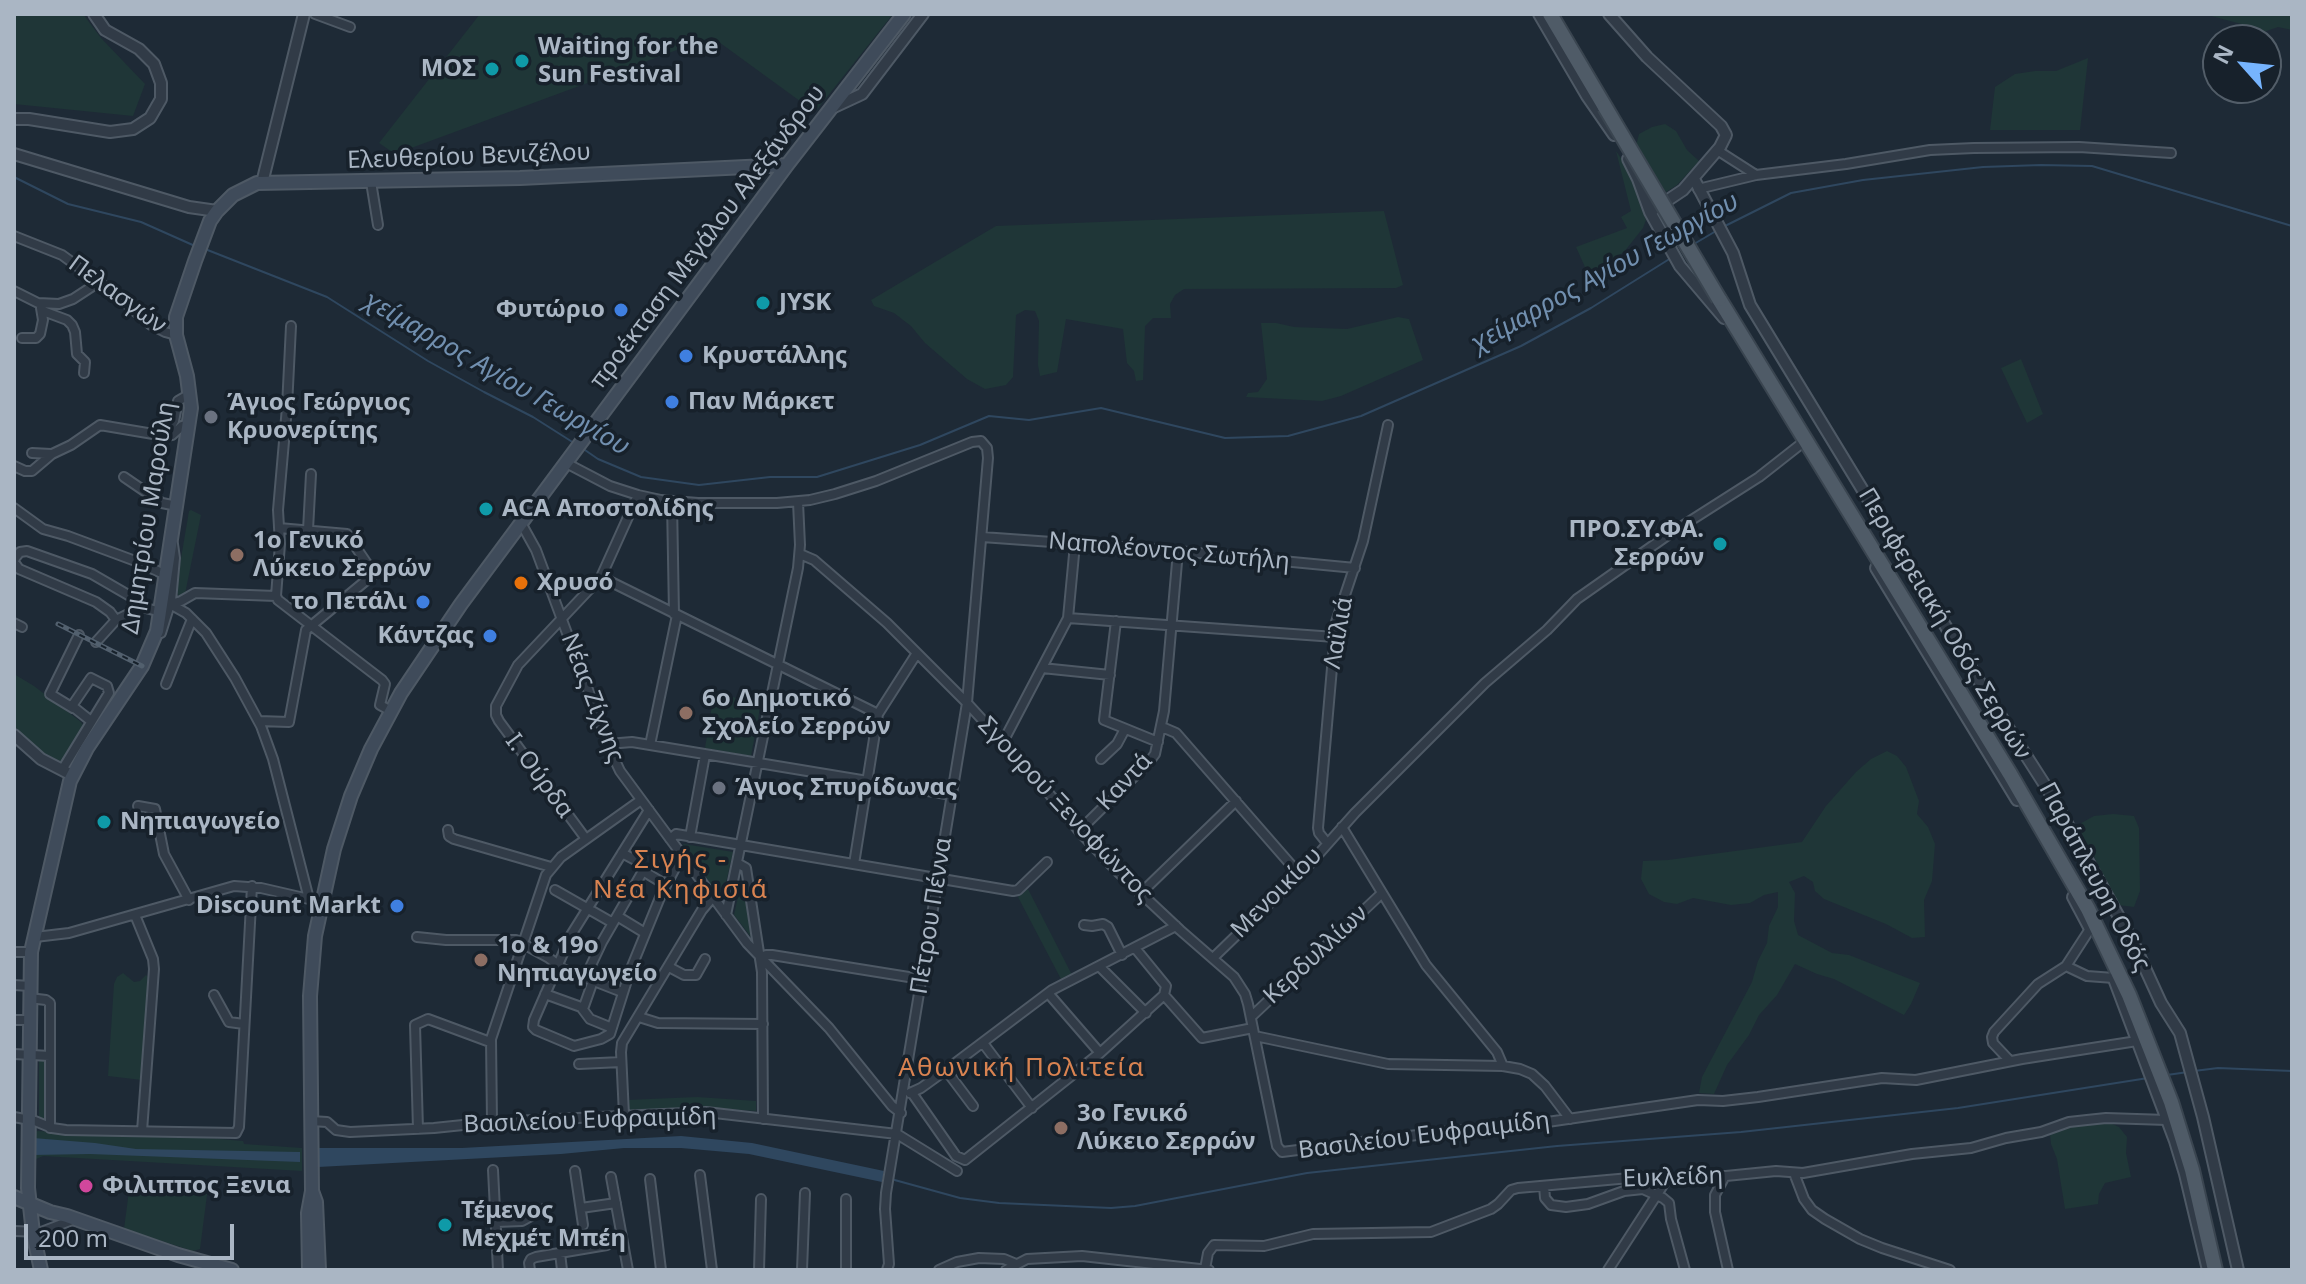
<!DOCTYPE html>
<meta charset="utf-8">
<style>
body{margin:0}
#map{position:relative;width:2306px;height:1284px;overflow:hidden;background:#1e2a36;font-family:"Noto Sans",sans-serif}
canvas{display:block}
.frame{position:absolute;inset:0;border:16px solid #aab6c4;pointer-events:none}
.north{position:absolute;left:2202px;top:24px;width:80px;height:80px;box-sizing:border-box;background:#17212b;border:2px solid #525d68;border-radius:50%;rotate:297deg;font-size:22px;font-weight:700;line-height:32px;text-align:center;color:#aab6c4}
.north::after{content:'';display:block;margin:auto;width:28px;height:36px;background:#76b4fe;clip-path:polygon(50% 0,100% 100%,50% 72%,0 100%)}
.scale{position:absolute;left:24px;top:1224px;width:210px;height:36px;box-sizing:border-box;border:4px solid #aab6c4;border-top:0;padding-left:10px;font-size:24px;line-height:28px;white-space:nowrap;color:#aab6c4;-webkit-text-stroke:6px #17212b;paint-order:stroke}
</style>
<div id="map">
<canvas width="2306" height="1284"></canvas>
<div class="frame"></div>
<div class="north">N</div>
<div class="scale">200 m</div>
</div>
<script>
const ctx = document.querySelector('canvas').getContext('2d');
ctx.lineJoin = 'round';
function fill(path, color) {
  ctx.fillStyle = color;
  ctx.fill(path, 'evenodd');
}
function shape(rows) {
  const path = new Path2D();
  for (const r of rows) {
    path.moveTo(r[0], r[1]);
    for (let i = 2; i < r.length; i += 2) path.lineTo(r[i], r[i + 1]);
  }
  return path;
}
function stroke(path, color, width, dash) {
  ctx.strokeStyle = color;
  ctx.lineWidth = width;
  ctx.lineCap = dash ? 'butt' : 'round';
  ctx.setLineDash(dash || []);
  ctx.stroke(path);
}
function write(font, color, halo, rows, align = 'center') {
  ctx.font = font + ' "Noto Sans",sans-serif';
  ctx.lineWidth = 7;
  ctx.setLineDash([]);
  ctx.textBaseline = 'middle';
  ctx.strokeStyle = halo;
  ctx.fillStyle = color;
  for (const [text, x, y, turn = 0] of rows) {
    ctx.save();
    ctx.translate(x, y);
    ctx.rotate((+turn || 0) * Math.PI / 180);
    ctx.textAlign = isNaN(turn) ? turn : align;
    if (halo) ctx.strokeText(text, 0, 0);
    ctx.fillText(text, 0, 0);
    ctx.restore();
  }
}
const green = shape([
 [14,14,83,14,101,38,145,84,133,116,14,104],
 [480,14,893,14,815,112,712,37,395,154,379,143],
 [2204,14,2292,14,2292,30,2278,27,2260,33,2245,25],
 [2088,58,2080,130,1990,130,1995,87,2015,74,2035,71,2056,71],
 [1665,124,1676,131,1687,150,1699,161,1677,185,1666,192,1636,146,1639,134,1652,127],
 [1616,151,1629,170,1646,220,1643,228,1624,252,1589,276,1576,247,1627,228,1621,217,1631,211],
 [1384,211,1403,285,1396,288,1184,289,1175,295,1170,304,1171,318,1153,318,1145,326,1143,380,1136,381,1134,371,1127,363,1123,329,1066,319,1057,372,1040,376,1038,365,1039,321,1035,311,1025,310,1016,315,1013,377,1006,385,985,389,967,379,925,343,911,326,894,313,874,306,871,300,996,226],
 [1398,317,1409,319,1423,360,1341,396,1322,401,1246,397,1248,393,1258,392,1267,379,1261,323,1276,323,1294,327,1347,329],
 [2021,359,2043,414,2027,423,2001,368],
 [191,510,201,515,185,594,180,598,177,593,178,576,189,511],
 [14,674,34,686,81,722,84,727,62,762,39,751,14,726],
 [714,693,761,703,751,756,705,748],
 [1887,751,1897,756,1906,767,1919,801,1917,814,1928,827,1935,844,1932,881,1924,900,1925,937,1912,938,1886,924,1824,899,1815,891,1813,882,1804,876,1789,882,1795,893,1794,921,1798,935,1832,953,1849,955,1920,983,1911,1004,1904,1015,1834,979,1817,974,1795,964,1777,995,1759,1015,1749,1035,1727,1065,1714,1094,1699,1093,1702,1077,1752,982,1758,961,1767,943,1769,926,1778,907,1778,892,1764,895,1750,903,1731,905,1693,898,1677,904,1664,902,1649,894,1641,879,1643,861,1668,860,1802,842,1826,806,1856,772,1871,759],
 [2113,814,2134,816,2139,828,2140,891,2134,907,2118,905,2110,892,2093,854,2076,826,2094,816],
 [684,844,733,852,722,900,683,845],
 [742,879,751,935,751,937,734,915],
 [1028,889,1072,975,1062,981,1018,897],
 [123,973,134,982,140,981,146,975,149,978,142,1080,108,1076,114,984,117,977],
 [39,1059,47,1061,45,1121,39,1117],
 [697,1097,756,1101,756,1111,695,1107,631,1110,627,1108,627,1100],
 [2106,1121,2119,1127,2127,1137,2126,1153,2131,1177,2105,1183,2099,1194,2098,1204,2065,1209,2057,1159,2051,1144,2050,1134,2071,1126],
 [35,1131,197,1137,243,1141,244,1144,302,1148,302,1171,43,1156,34,1160],
 [130,1183,208,1187,200,1249,193,1251,124,1229]
]);
const water = shape([
 [681,1136,752,1143,884,1171,882,1182,749,1154,681,1148,624,1148,561,1154,318,1167,318,1148,462,1148],
 [33,1138,95,1143,136,1149,300,1152,300,1162,90,1154,32,1155]
]);
const stream = shape([
 [14,177,68,204,141,222,195,246],
 [1725,226,1791,193,1863,180,1983,167,2041,165,2092,166,2292,226],
 [1694,244,1716,231],
 [205,249,327,297,428,361,484,392,533,417,574,443],
 [582,448,598,459,641,477,699,485,770,477,817,477,920,445,989,416,1029,420,1101,408,1225,438,1288,436,1361,416,1521,346,1591,308,1671,258],
 [2194,1071,2218,1068,2292,1071],
 [2167,1075,2188,1072],
 [891,1179,960,1198,999,1203,1111,1208,1135,1206,1307,1173,1557,1146,1741,1132,1958,1108,2148,1078]
]);
const minor = shape([
 [315,14,350,27],
 [1717,150,1756,175],
 [371,182,378,225],
 [1698,189,1756,175,1846,164,1930,150,1974,148,2079,147,2171,153],
 [14,236,62,255,114,293,151,325,165,332,176,335],
 [14,291,38,303,59,304,73,299,99,282],
 [43,311,67,320,72,325,75,332,77,354,85,362,84,373],
 [22,338,36,338,40,334,43,320,41,308],
 [165,436,172,435,182,426,189,424],
 [32,453,51,454],
 [566,463,610,486,638,495,661,500,698,503,777,503,810,500,835,494,876,481,972,442,981,441,987,448,988,458,967,703,886,1193,885,1209,889,1264,887,1270],
 [14,466,25,471,32,471,52,454,71,445,100,425,165,436,174,421,178,401,190,394],
 [124,477,162,503,177,506],
 [672,502,674,614],
 [14,508,43,529,68,536,138,562,166,575],
 [521,523,536,550,612,754,620,771,747,943,829,1028,892,1106,901,1113],
 [308,530,311,474],
 [982,537,1178,551,1355,568],
 [800,554,814,560,887,623,967,703,1043,786,1079,831,1116,870,1180,930,1234,977,1245,994,1248,1004,1277,1146,1282,1152,1441,1132,1520,1126,1698,1100,1723,1101,1758,1097,1882,1078,1916,1080,2022,1059,2137,1041],
 [601,577,878,714],
 [276,596,280,544,278,510,287,407,291,326],
 [170,604,186,613,206,633,235,678,261,726,273,759,309,899],
 [171,604,181,601,195,593,276,596,278,600,382,680,385,684,380,705,391,711],
 [142,607,130,596,92,574,27,551,20,552,15,558,14,562,19,569,96,602,110,612,116,620,142,607,161,612],
 [1068,618,1335,637],
 [1116,621,1104,720,1158,742],
 [14,623,22,627],
 [161,633,171,601,175,558,173,544],
 [96,642,116,620],
 [1042,668,1110,675],
 [166,684,192,619],
 [73,708,50,694,79,635],
 [259,721,289,722,306,630,374,574,347,534,279,528],
 [1162,727,1176,733,1299,874],
 [1003,742,1068,618,1075,544],
 [608,744,632,742,952,795],
 [650,745,677,615],
 [1101,759,1117,744,1125,729],
 [62,770,109,693,107,686,91,678,72,706,91,721],
 [138,806,155,809,164,854,189,900],
 [649,810,571,935,534,1020,533,1027,536,1030,574,1046,601,1039,610,1034,630,971,661,895,682,855],
 [1342,827,1426,965,1497,1052,1503,1066],
 [448,830,449,836,454,839,551,867],
 [1079,831,1149,762,1155,754,1164,711,1178,551],
 [690,837,705,755],
 [586,839,499,721,496,715,496,706,518,665,601,577,638,495],
 [670,839,676,834,1013,891,1018,890,1047,862],
 [1327,843,1319,833,1318,828,1336,622,1363,541,1388,425],
 [622,853,637,861,643,871,666,885],
 [737,863,746,868,762,972,763,1119],
 [854,864,878,714,917,653],
 [555,890,613,923],
 [1140,894,1236,801],
 [135,915,153,959,154,969,142,1131],
 [726,915,798,568,800,545,798,502],
 [617,916,645,933],
 [1084,925,1092,926,1103,924,1108,927,1122,955],
 [35,937,69,933,234,886,261,888,313,900],
 [417,937,446,940,516,940,549,958,563,969,622,992],
 [1135,948,1166,986,1164,995],
 [14,952,31,952],
 [761,958,766,955,772,955,921,979],
 [1213,958,1307,867,1355,813,1485,683,1547,630,1577,599,1668,535,1759,477,1801,444],
 [1099,966,1146,1013],
 [2066,966,2087,976,2114,978],
 [669,967,684,975,696,975,705,959],
 [585,978,602,942,643,871],
 [14,985,30,986],
 [1048,993,1100,1053],
 [545,994,581,1007,590,1019,612,1028],
 [214,995,229,1022,244,1024],
 [1164,995,1202,1038,1253,1028],
 [29,998,46,1000,50,1003,50,1128],
 [583,1009,593,981],
 [639,1017,658,1023,763,1024],
 [1251,1017,1381,894],
 [14,1020,29,1020],
 [1255,1036,1388,1064,1503,1066,1520,1069,1532,1074,1545,1086,1570,1119],
 [983,1043,1032,1108],
 [14,1054,50,1056],
 [2010,1061,1993,1043,1992,1037,1994,1032,2038,984,2066,966,2090,929],
 [579,1064,621,1062],
 [946,1070,973,1106],
 [910,1093,921,1088,946,1070,1052,990,1176,926],
 [912,1093,956,1156,965,1160,1100,1053,1164,995],
 [624,1115,621,1052,622,1043,702,910,713,897],
 [14,1117,35,1121,52,1128,66,1130,236,1133,239,1127,252,886],
 [311,1121,327,1122,336,1130,350,1132,434,1128,492,1122,706,1112,897,1134,957,1171],
 [492,1122,491,1039,546,875,561,857,641,800],
 [418,1129,415,1025,428,1019,490,1042],
 [493,1170,498,1270],
 [575,1171,583,1225],
 [1794,1173,1804,1199,1812,1210,1825,1219,1860,1239,1882,1248,1950,1270],
 [700,1175,712,1270],
 [1725,1176,1715,1195,1715,1212,1728,1270],
 [611,1177,628,1270],
 [650,1179,661,1270],
 [1544,1186,1545,1198,1551,1205,1566,1207,1588,1204,1624,1191,1643,1189,1663,1198,1669,1203,1671,1219,1685,1270],
 [846,1199,846,1270],
 [581,1208,616,1203],
 [496,1222,522,1221,544,1209],
 [14,1231,41,1232,75,1219],
 [496,1241,546,1237],
 [560,1253,562,1270],
 [1205,1269,1208,1253,1214,1245,1264,1246,1313,1234,1431,1232,1491,1209,1498,1204,1511,1190,1518,1188,1652,1176,1667,1179,1686,1180,1776,1171,1803,1173,1912,1154,1971,1148,2006,1138,2041,1132,2069,1122,2087,1120,2106,1118,2167,1120],
 [530,1270,529,1263,531,1259,536,1257,607,1245],
 [759,1270,761,1199],
 [802,1270,805,1193],
 [939,1270,957,1262,979,1258,1004,1259,1016,1264],
 [1006,1270,1027,1259,1082,1256,1209,1270],
 [1608,1270,1667,1179]
]);
const tertiary = shape([
 [1539,14,1587,96,1614,135],
 [1609,14,1647,57,1721,126,1726,135,1720,147,1683,190,1650,212],
 [832,108,862,94,923,14],
 [14,119,29,119,110,132,133,129,150,118,161,99,161,83,154,64,139,49,105,30,94,14],
 [14,154,189,207,217,211],
 [1628,159,1638,179,1650,212,1680,266,1724,318],
 [1694,179,1733,253,1750,305,1993,704,2050,793,2134,944,2161,1003,2180,1033,2203,1117,2238,1270],
 [262,183,304,14],
 [1876,568,2017,800],
 [14,735,41,759,72,775],
 [2073,897,2090,929],
 [2114,979,2175,1141,2185,1174,2208,1270]
]);
const secondary = shape([
 [312,1191,316,1202,319,1270],
 [14,1197,50,1212,67,1216,178,1255,232,1270],
 [41,1270,33,1233,28,1188,31,952,70,781,87,748,142,666,157,631,191,408,187,376,176,335,176,317,195,261,210,221,217,211,233,195,257,183,520,178,787,165],
 [309,1270,308,1213,312,1191,310,996,315,936,334,849,351,796,371,749,401,693,461,604,787,165,904,14]
]);
const primary = shape([
 [1550,14,1605,107],
 [1719,299,2010,774,2088,909,2129,995,2171,1102,2192,1170,2215,1270]
]);
const rail = shape([
 [58,624,142,666]
]);
const primaryBridge = shape([
 [1605,107,1719,299]
]);
const markers = [
 [522,61,8,"#0f9aa8"],
 [492,69,8,"#0f9aa8"],
 [763,303,8,"#0f9aa8"],
 [621,310,8,"#3f7fe0"],
 [686,356,8,"#3f7fe0"],
 [672,402,8,"#3f7fe0"],
 [211,417,8,"#6b7280"],
 [486,509,8,"#0f9aa8"],
 [1720,544,8,"#0f9aa8"],
 [237,555,8,"#8d6e63"],
 [521,583,8,"#e8710a"],
 [423,602,8,"#3f7fe0"],
 [490,636,8,"#3f7fe0"],
 [686,713,8,"#8d6e63"],
 [719,788,8,"#6b7280"],
 [104,822,8,"#0f9aa8"],
 [397,906,8,"#3f7fe0"],
 [481,960,8,"#8d6e63"],
 [1061,1128,8,"#8d6e63"],
 [86,1186,8,"#d1479c"],
 [445,1225,8,"#0f9aa8"]
];
const poiNames = [
 ["Waiting for the",538,47],
 ["Sun Festival",538,75],
 ["ΜΟΣ",476,69,"right"],
 ["JYSK",779,303],
 ["Φυτώριο",605,310,"right"],
 ["Κρυστάλλης",702,356],
 ["Παν Μάρκετ",688,402],
 ["Άγιος Γεώργιος",227,403],
 ["Κρυονερίτης",227,431],
 ["ACA Αποστολίδης",502,509],
 ["ΠΡΟ.ΣΥ.ΦΑ.",1704,530,"right"],
 ["Σερρών",1704,558,"right"],
 ["1ο Γενικό",253,541],
 ["Λύκειο Σερρών",253,569],
 ["Χρυσό",537,583],
 ["το Πετάλι",407,602,"right"],
 ["Κάντζας",474,636,"right"],
 ["6ο Δημοτικό",702,699],
 ["Σχολείο Σερρών",702,727],
 ["Άγιος Σπυρίδωνας",735,788],
 ["Νηπιαγωγείο",120,822],
 ["Discount Markt",381,906,"right"],
 ["1ο & 19ο",497,946],
 ["Νηπιαγωγείο",497,974],
 ["3ο Γενικό",1077,1114],
 ["Λύκειο Σερρών",1077,1142],
 ["Φιλιππος Ξενια",102,1186],
 ["Τέμενος",461,1211],
 ["Μεχμέτ Μπέη",461,1239]
];
const streetNames = [
 ["Ελευθερίου Βενιζέλου",469,157,-2],
 ["προέκταση Μεγάλου Αλεξάνδρου",708,237,-53],
 ["Πελασγών",117,295,36],
 ["Δημητρίου Μαρούλη",149,518,-81],
 ["Ναπολέοντος Σωτήλη",1169,552,5],
 ["Περιφερειακή Οδός Σερρών",1944,624,59],
 ["Λαϊλιά",1339,633,-80],
 ["Νέας Ζίχνης",592,698,69],
 ["Ι. Ούρδα",539,776,54],
 ["Καντά",1125,782,-47],
 ["Σγουρού Ξενοφώντος",1065,810,47],
 ["Παράπλευρη Οδός",2094,877,62],
 ["Μενοικίου",1277,893,-45],
 ["Πέτρου Πέννα",932,916,-81],
 ["Κερδυλλίων",1316,955,-43],
 ["Βασιλείου Ευφραιμίδη",590,1121,-2],
 ["Βασιλείου Ευφραιμίδη",1424,1136,-7],
 ["Ευκλείδη",1673,1178,-2]
];
const waterNames = [
 ["χείμαρρος Αγίου Γεωργίου",1605,273,-29],
 ["χείμαρρος Αγίου Γεωργίου",496,374,30]
];
const neighbourhoodNames = [
 ["Σιγής -",681,861],
 ["Νέα Κηφισιά",681,891],
 ["Αθωνική Πολιτεία",1022,1069]
];
fill(green, '#1f3637');
fill(water, '#2f475f');
stroke(stream, '#2f475f', 2);
stroke(minor, '#4e5965', 12);
stroke(tertiary, '#4e5965', 14);
stroke(secondary, '#4e5965', 16);
stroke(primary, '#3a4550', 18);
stroke(minor, '#313b47', 8);
stroke(tertiary, '#313b47', 10);
stroke(secondary, '#3f4b5a', 12);
stroke(primary, '#4f5b67', 14);
stroke(rail, '#52606e', 5);
stroke(rail, '#17212b', 2, [6]);
stroke(primaryBridge, '#3a4550', 18, []);
stroke(primaryBridge, '#4f5b67', 14);
for (const [x, y, r, color] of markers) {
  const dot = new Path2D();
  dot.arc(x, y, r, 0, 2 * Math.PI);
  ctx.fillStyle = color;
  ctx.fill(dot);
  stroke(dot, '#17212b', 3);
}
write('bold 24px', '#aab6c4', '#17212b', poiNames, 'left');
write('24px', '#aab6c4', '#17212b', streetNames);
write('italic 26px', '#718faf', '#17212b', waterNames);
ctx.letterSpacing = '2px';
write('26px', '#d98351', '#17212b', neighbourhoodNames);
ctx.letterSpacing = '0px';
</script>
